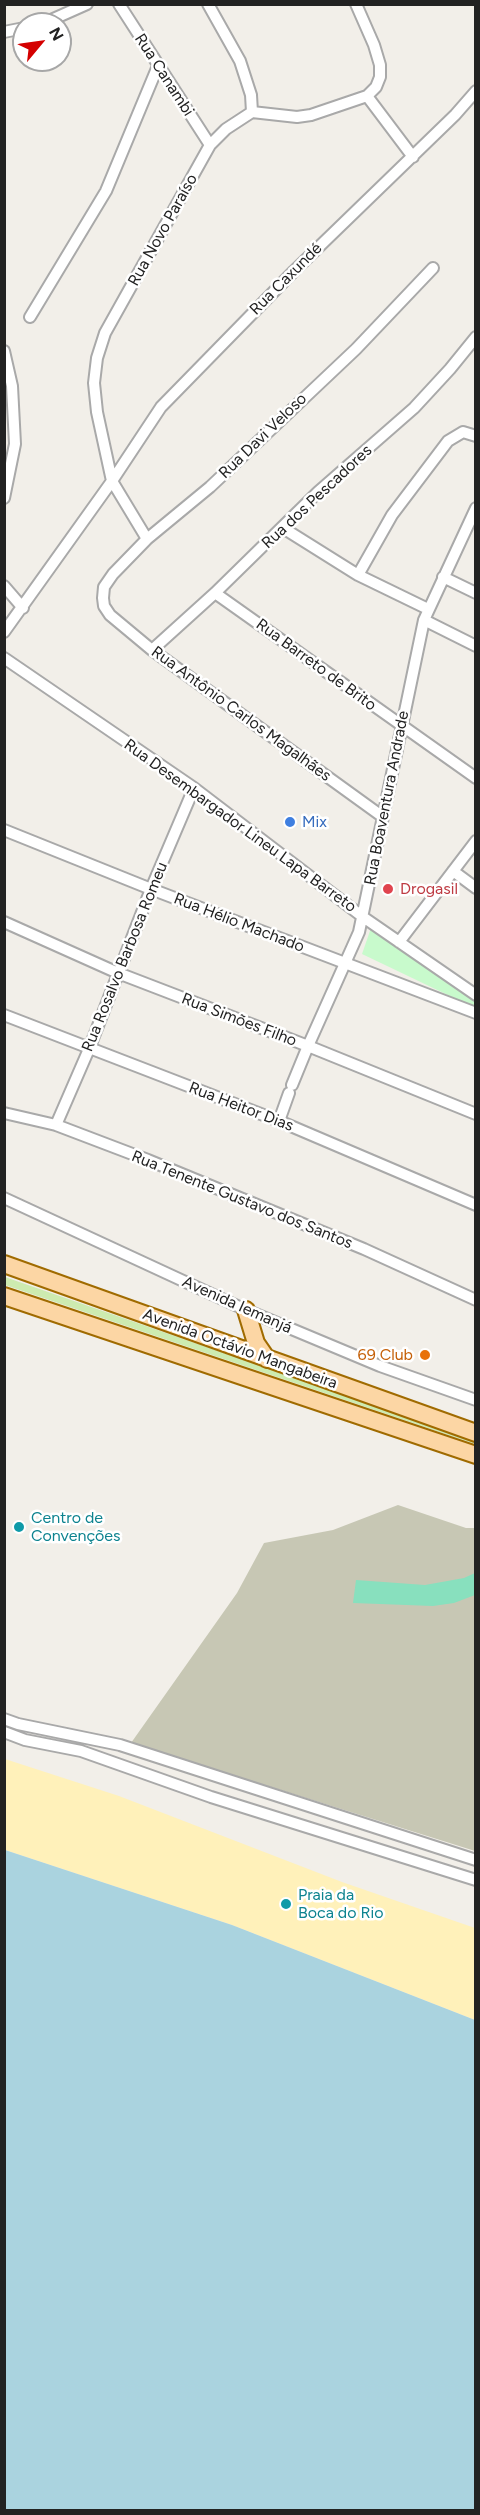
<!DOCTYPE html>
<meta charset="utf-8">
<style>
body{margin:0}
#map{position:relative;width:480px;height:2515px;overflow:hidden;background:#f2efe9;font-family:Figtree,sans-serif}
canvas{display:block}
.frame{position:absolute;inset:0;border:6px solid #222;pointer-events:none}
.north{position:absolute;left:12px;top:12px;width:60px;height:60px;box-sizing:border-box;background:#fff;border:2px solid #a7a7a7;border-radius:50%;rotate:61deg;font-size:16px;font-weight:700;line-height:24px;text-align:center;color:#222}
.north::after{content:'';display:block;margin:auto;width:21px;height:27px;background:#d40000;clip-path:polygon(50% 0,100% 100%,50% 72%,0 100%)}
</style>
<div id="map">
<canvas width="480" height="2515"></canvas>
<div class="frame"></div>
<div class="north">N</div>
</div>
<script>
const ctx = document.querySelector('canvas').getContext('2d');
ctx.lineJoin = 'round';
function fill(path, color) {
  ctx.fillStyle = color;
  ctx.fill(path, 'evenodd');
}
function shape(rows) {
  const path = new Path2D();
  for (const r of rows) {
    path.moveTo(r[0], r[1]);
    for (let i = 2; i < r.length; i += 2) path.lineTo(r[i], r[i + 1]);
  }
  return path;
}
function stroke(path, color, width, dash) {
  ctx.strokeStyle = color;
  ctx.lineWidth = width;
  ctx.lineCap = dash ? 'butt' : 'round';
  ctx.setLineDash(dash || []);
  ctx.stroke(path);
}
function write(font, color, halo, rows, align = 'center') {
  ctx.font = font + ' Figtree,sans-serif';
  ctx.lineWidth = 5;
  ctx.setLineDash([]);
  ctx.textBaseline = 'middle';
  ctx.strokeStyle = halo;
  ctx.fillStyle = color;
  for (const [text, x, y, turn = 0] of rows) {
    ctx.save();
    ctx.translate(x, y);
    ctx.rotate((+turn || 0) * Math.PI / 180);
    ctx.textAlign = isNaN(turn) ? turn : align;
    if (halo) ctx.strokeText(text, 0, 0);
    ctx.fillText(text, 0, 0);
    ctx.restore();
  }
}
const construction = shape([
 [398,1505,466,1528,475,1528,475,1851,131,1743,237,1593,264,1543,333,1530]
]);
const grass = shape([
 [5,1277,218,1351,403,1412,475,1437,475,1444,5,1285]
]);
const sand = shape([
 [5,1759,119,1796,342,1882,475,1928,475,2020,232,1925,5,1850]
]);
const park = shape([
 [371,928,475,1000,475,1008,362,954]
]);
const pitch = shape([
 [475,1573,475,1595,454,1603,433,1606,353,1603,356,1580,425,1585,464,1578]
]);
const water = shape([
 [5,1850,232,1925,475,2020,475,2510,5,2510]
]);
const street = shape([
 [119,4,210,145],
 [208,4,240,61,251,95,252,112],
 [42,24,87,4],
 [4,32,24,28],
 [367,96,413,157],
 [30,317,106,191,158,66],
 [4,351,12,386,15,444,4,498],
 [283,528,358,575,428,609],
 [147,539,112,481,161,407,294,271,455,115,476,91],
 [358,575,392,515,448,441,463,432,476,436],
 [443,577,476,593],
 [4,586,23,608],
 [215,593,476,778],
 [424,620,476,646],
 [4,632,112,481,97,412,94,383,97,358,105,333,210,145,226,129,252,112,297,117,311,115,367,96,376,87,380,77,380,65,374,45,356,4],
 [152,650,215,593,318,492,414,408,450,369,476,337],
 [4,658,194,788,363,917,476,995],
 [383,817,152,650,110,615,104,606,103,598,104,587,113,574,147,539,210,487,356,349,433,268],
 [4,830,151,889,476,1013],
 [453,871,476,888],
 [4,922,118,973,308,1046,476,1114],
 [399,942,476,841],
 [4,1015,279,1121,476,1205],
 [292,1085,308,1046,359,932,424,620,476,508],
 [4,1113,56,1125,148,1160,364,1249,476,1300],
 [279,1121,289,1093],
 [56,1125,89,1049,151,889,194,788],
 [4,1198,246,1310,380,1366,476,1400],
 [4,1719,18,1724,120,1745,476,1860],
 [4,1732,25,1740,81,1751,211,1797,476,1880]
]);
const primary = shape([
 [4,1264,476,1433],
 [4,1296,476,1455],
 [246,1310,256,1343,267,1359]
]);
const markers = [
 [290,822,6,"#3f7fe0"],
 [388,889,6,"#e0444e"],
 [425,1355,6,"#e8710a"],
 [19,1527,6,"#0f9aa8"],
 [286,1904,6,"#0f9aa8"]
];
const streetNames = [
 ["Rua Canambi",164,75,57],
 ["Rua Novo Paraíso",163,230,-61],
 ["Rua Caxundé",286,279,-45],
 ["Rua Davi Veloso",263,436,-44],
 ["Rua dos Pescadores",317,497,-43],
 ["Rua Barreto de Brito",316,665,36],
 ["Rua Antônio Carlos Magalhães",241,714,36],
 ["Rua Boaventura Andrade",387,798,-79],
 ["Rua Desembargador Lineu Lapa Barreto",240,826,36],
 ["Rua Hélio Machado",239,923,21],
 ["Rua Rosalvo Barbosa Romeu",125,957,-68],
 ["Rua Simões Filho",239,1020,21],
 ["Rua Heitor Dias",241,1107,21],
 ["Rua Tenente Gustavo dos Santos",242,1200,22],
 ["Avenida Iemanjá",237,1305,24],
 ["Avenida Octávio Mangabeira",240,1349,20]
];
const shopNames = [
 ["Mix",302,822]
];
const healthNames = [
 ["Drogasil",400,889]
];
const foodNames = [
 ["69 Club",413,1355]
];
const cultureNames = [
 ["Centro de",31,1518],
 ["Convenções",31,1536],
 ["Praia da",298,1895],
 ["Boca do Rio",298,1913]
];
fill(construction, '#c7c7b4');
fill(grass, '#cdebb0');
fill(sand, '#fff1ba');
fill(park, '#c8facc');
fill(pitch, '#88e0be');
fill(water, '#aad3df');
stroke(street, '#a9a9a9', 14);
stroke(primary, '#a06b00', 20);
stroke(street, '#fff', 10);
stroke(primary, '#fcd6a4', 16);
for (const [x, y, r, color] of markers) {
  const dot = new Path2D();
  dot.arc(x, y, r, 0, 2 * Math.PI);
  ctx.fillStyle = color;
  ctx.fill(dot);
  stroke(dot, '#fff', 2);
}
write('16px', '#222', '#fff', streetNames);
write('16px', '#366cbe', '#fff', shopNames, 'left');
write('16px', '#be3a42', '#fff', healthNames, 'left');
write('16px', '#c56008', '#fff', foodNames, 'right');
write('16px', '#0d838f', '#fff', cultureNames, 'left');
</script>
